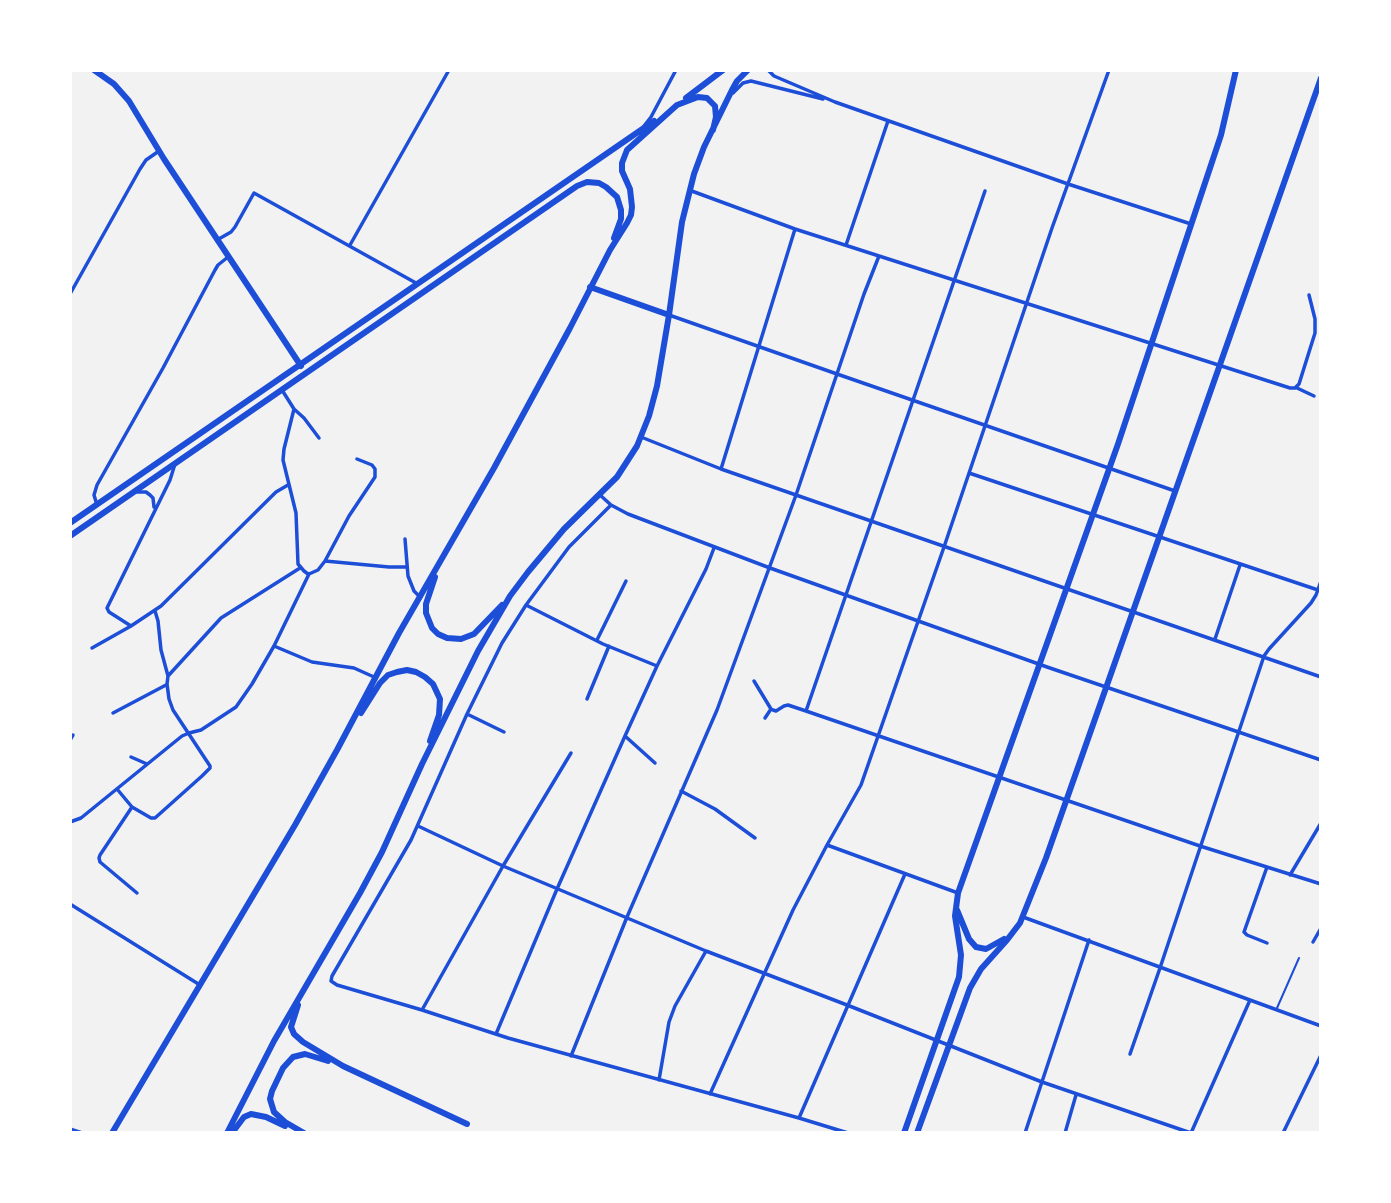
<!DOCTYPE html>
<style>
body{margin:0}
#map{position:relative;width:1391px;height:1203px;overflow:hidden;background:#f2f2f2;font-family:Lato,sans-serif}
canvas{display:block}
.frame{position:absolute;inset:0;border:72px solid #fff;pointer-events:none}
</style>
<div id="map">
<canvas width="1391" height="1203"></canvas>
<div class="frame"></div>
</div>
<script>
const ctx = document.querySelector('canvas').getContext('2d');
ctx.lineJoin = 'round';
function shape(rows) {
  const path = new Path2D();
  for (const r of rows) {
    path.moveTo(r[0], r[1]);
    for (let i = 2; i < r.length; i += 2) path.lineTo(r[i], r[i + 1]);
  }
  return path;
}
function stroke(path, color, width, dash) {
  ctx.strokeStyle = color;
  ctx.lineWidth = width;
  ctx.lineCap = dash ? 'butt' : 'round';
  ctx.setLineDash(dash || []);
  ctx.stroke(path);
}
const service = shape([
 [1277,1008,1299,958]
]);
const minor = shape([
 [768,70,774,76,835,102,1068,184,1191,224],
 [733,93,743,83,751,81,823,99],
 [644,126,651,117,676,70],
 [689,190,795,229,1290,388,1295,388,1299,384,1315,333,1315,319,1309,295],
 [217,240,231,232,235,227,254,193,416,283],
 [350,245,449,70],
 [846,245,888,121],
 [70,294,140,169,146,160,159,151],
 [669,315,837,374,1175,491],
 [1297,388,1314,396],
 [282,390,294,409,304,418,319,438],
 [294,409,284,449,283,460,296,513,298,564,304,571,308,574],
 [641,437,721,469,1321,677],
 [721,469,795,229],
 [969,473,1321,591],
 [137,492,146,492,150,495,153,498,154,507],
 [600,495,611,505,628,514,770,568,1047,667,1321,760],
 [97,505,94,495,97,485,163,368,215,270,218,265,228,257],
 [611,505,569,547,526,605,502,643,467,714,411,840,332,976,331,981,337,985,422,1010,508,1038,799,1118,848,1133],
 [405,539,408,576,414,591,420,597],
 [325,561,389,567,407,567],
 [309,574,318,570,325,561,349,516,375,477,375,469,372,465,357,459],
 [526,605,603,644,657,666],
 [131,626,109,612,107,608,170,480,175,464],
 [1215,639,1240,565],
 [597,640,626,581],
 [274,646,312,662,354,668,374,677],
 [92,648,131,626,161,606,276,492,288,485],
 [168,676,221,618,300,568],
 [754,681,771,709,773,710,776,711,784,706,788,705,806,711,1200,846,1321,884],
 [587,699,609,646],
 [806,711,985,191],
 [113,713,166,685],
 [467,714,504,732],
 [765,718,771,709],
 [625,736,655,763],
 [70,740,73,735],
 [131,757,147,764],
 [117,789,132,807,100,855,99,858,100,862,137,893],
 [681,791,715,809,755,838],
 [132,807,151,818,155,818,202,776,210,768,210,766,173,710,169,699,167,684,168,676,161,650,158,621,155,611],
 [70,822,81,818,182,736,189,733,201,730,236,707,252,684,274,646,309,574],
 [418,826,503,866,706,951,847,1005,1042,1082,1191,1133],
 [827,845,958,893],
 [1267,867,1244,932,1247,935,1267,943],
 [1290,875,1321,823],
 [70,904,200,985],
 [1023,917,1321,1026],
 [1313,942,1321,928],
 [422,1010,503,866,571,753],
 [496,1034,557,889,625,736,657,666,706,569,714,548],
 [1130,1054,1160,968,1264,656,1269,649,1311,603,1316,595,1321,581],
 [571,1056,627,917,717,710,796,495,864,294,879,256],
 [659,1080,669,1022,675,1006,706,951],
 [710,1094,793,910,827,845,861,785,944,547,1052,228,1109,70],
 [799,1118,905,874],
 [70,1129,82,1133],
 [1025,1133,1089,940],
 [1065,1133,1076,1095],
 [1191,1133,1250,1000],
 [1283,1133,1321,1055]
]);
const primary = shape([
 [94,70,114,84,129,101,164,159,301,366],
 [686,98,723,70],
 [590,287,669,315],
 [70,523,654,121],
 [70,536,577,186,587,182,599,183,606,187,617,197,621,210,621,219,614,238],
 [435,577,426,604,426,613,432,628,438,634,447,638,461,639,474,634,502,605],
 [361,713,380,683,388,675,397,672,407,670,416,672,425,677,433,684,440,699,439,715,430,741],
 [957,910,969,939,976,947,986,949,1004,939],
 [298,1005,291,1027,294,1034,303,1042,343,1066,467,1124],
 [112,1133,295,825,337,750,399,633,494,468,570,328,610,250,627,223,631,215,632,207,630,189,622,171,622,163,627,150,677,105,698,97,707,98,715,106,716,117,713,130],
 [227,1133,274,1041,360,893,382,852,422,764,478,651,510,596,528,572,564,529,617,477,637,446,649,416,657,386,669,315,682,222,694,174,704,147,732,90,737,81,748,70],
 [232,1133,244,1117,251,1114,266,1117,285,1126],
 [304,1133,285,1122,274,1112,270,1099,272,1091,283,1068,293,1057,305,1054,328,1061],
 [904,1133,959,977,961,955,955,916,958,893,1118,444,1221,135,1236,70],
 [917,1133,970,988,981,969,1007,940,1020,923,1046,858,1321,78]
]);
stroke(service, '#1d4ed8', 2);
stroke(minor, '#1d4ed8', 3.5);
stroke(primary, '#1d4ed8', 6);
</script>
